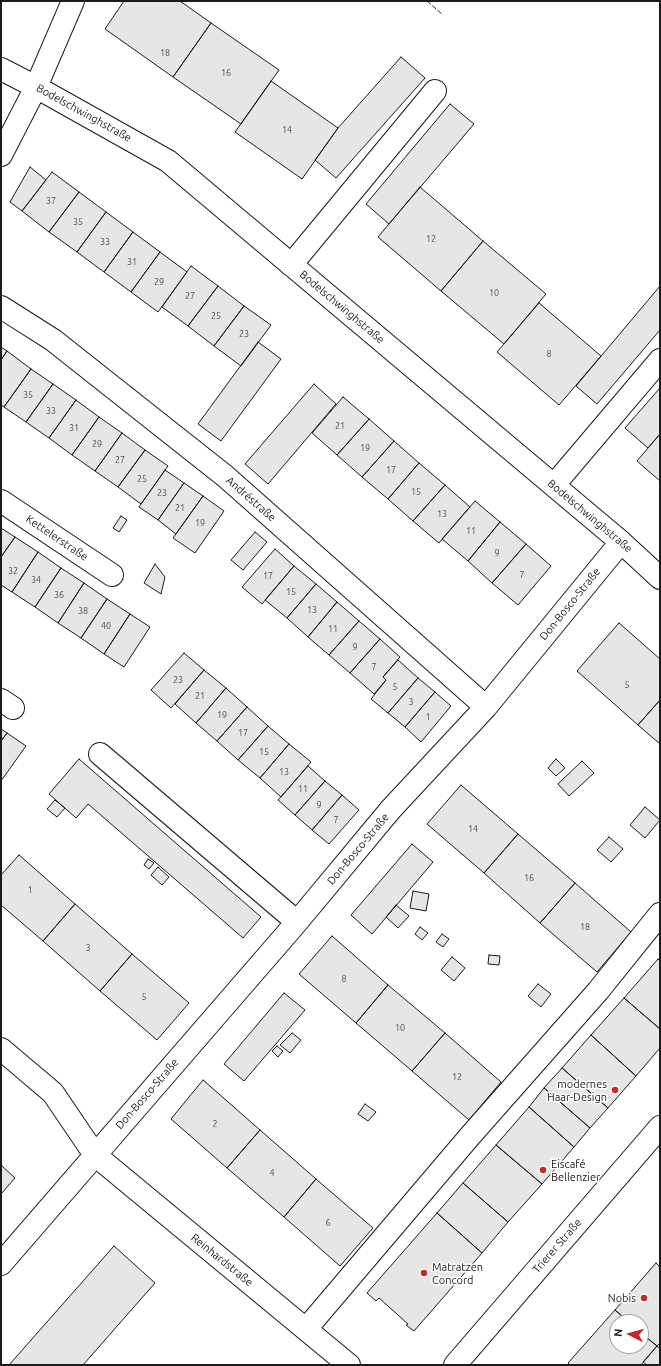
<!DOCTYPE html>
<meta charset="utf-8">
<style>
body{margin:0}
#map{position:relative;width:661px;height:1366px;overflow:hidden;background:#fff;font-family:Ubuntu,sans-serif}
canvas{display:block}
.frame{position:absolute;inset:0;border:2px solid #1a1a1a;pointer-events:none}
.north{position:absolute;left:609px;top:1314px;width:40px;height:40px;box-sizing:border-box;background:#fff;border:1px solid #a3a3a3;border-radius:50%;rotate:276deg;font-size:11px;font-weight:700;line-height:16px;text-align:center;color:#1a1a1a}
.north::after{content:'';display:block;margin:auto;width:14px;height:18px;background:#c62828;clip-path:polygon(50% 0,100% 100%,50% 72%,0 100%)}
</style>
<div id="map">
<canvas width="661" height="1366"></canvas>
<div class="frame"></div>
<div class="north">N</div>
</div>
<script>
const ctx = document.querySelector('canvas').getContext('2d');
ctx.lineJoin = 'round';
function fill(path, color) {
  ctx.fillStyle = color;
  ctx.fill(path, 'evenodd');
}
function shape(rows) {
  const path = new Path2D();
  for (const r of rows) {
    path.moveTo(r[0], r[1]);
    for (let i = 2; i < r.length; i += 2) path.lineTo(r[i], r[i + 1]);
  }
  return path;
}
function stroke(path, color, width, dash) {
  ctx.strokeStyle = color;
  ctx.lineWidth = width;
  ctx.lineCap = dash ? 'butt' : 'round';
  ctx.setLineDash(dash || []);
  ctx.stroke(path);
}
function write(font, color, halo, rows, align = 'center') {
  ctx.font = font + ' Ubuntu,sans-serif';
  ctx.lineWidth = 3;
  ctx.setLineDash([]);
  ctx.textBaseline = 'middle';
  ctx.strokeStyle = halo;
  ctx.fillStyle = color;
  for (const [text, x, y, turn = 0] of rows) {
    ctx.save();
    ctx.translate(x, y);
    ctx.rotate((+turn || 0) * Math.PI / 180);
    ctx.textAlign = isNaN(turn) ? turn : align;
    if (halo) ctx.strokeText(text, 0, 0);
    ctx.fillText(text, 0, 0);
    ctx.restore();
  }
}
const building = shape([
 [124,1,180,1,211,23,173,77,105,29,124,1],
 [211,23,279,70,241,124,173,77,211,23],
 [401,57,425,78,336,178,315,160,338,128,401,57],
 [271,81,338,128,302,179,235,132,271,81],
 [450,104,474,124,389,224,366,204,450,104],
 [30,167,46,180,22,211,10,202,30,167],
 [52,172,79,192,49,232,22,211,52,172],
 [420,187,483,241,441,291,378,237,420,187],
 [79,192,106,212,77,252,49,232,79,192],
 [106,212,133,232,104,272,77,252,106,212],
 [133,232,160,252,131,292,104,272,133,232],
 [483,241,546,294,504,344,441,291,483,241],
 [160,252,187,272,158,312,131,292,160,252],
 [191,266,218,286,188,326,162,307,191,266],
 [218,286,244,306,214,346,188,326,218,286],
 [660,286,660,330,597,404,576,386,660,286],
 [539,303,601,356,559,405,497,352,539,303],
 [244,306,271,325,241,366,214,346,244,306],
 [258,342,281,359,221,441,198,424,258,342],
 [1,347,7,351,1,360,1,347],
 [7,351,31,369,4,407,1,405,1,360,7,351],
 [31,369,53,384,26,422,4,407,31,369],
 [53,384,76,400,49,438,26,422,53,384],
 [314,384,336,404,268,484,245,464,314,384],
 [660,388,660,434,648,448,625,428,660,388],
 [343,397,369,419,337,455,312,433,343,397],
 [76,400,99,417,72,455,49,438,76,400],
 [99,417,122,433,95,471,72,455,99,417],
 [369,419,394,441,362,477,337,455,369,419],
 [122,433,145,450,118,487,95,471,122,433],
 [660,434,660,481,637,461,660,434],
 [394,441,419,463,388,499,362,477,394,441],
 [145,450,168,466,141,504,118,487,145,450],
 [419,463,445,485,413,521,388,499,419,463],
 [165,470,184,483,158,520,139,507,165,470],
 [184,483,203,496,176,534,158,520,184,483],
 [445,485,470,507,439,543,413,521,445,485],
 [203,496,224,511,195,553,173,538,203,496],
 [475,501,500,522,468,561,442,539,475,501],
 [121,516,127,520,119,532,113,528,121,516],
 [500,522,526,544,492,583,468,561,500,522],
 [1,528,15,537,1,557,1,528],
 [255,532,267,542,243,570,231,560,255,532],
 [15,537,38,552,12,592,1,585,1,557,15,537],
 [526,544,551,566,518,605,492,583,526,544],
 [275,549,294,566,262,604,242,587,275,549],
 [38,552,61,568,35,607,12,592,38,552],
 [155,564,165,577,161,594,144,583,155,564],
 [294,566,316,584,287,618,265,600,294,566],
 [61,568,84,583,58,623,35,607,61,568],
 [84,583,107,599,81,638,58,623,84,583],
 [316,584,337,602,308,637,287,618,316,584],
 [107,599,130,614,104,654,81,638,107,599],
 [337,602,359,621,329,655,308,637,337,602],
 [130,614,150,627,124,667,104,654,130,614],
 [359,621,380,639,350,673,329,655,359,621],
 [619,623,660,659,660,700,638,725,577,671,619,623],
 [380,639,400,657,383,677,386,680,374,694,350,673,380,639],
 [184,653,204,670,171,708,151,690,184,653],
 [398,660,418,678,388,713,371,699,386,680,383,677,398,660],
 [204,670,226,688,196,723,175,704,204,670],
 [418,678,435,692,405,727,388,713,418,678],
 [226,688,247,707,217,741,196,723,226,688],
 [435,692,451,706,421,742,405,727,435,692],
 [660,700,660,744,638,725,660,700],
 [247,707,268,726,238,760,217,741,247,707],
 [268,726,289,744,260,778,238,760,268,726],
 [1,729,7,733,1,741,1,729],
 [7,733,26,746,1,781,1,741,7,733],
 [289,744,311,762,281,797,260,778,289,744],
 [79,759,261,917,243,938,88,804,76,818,49,794,79,759],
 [556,759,565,768,556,776,548,768,556,759],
 [582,761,594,773,569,796,558,784,582,761],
 [308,766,325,781,295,815,278,800,308,766],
 [325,781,342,795,312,830,295,815,325,781],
 [461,785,518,834,484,873,427,824,461,785],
 [342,795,359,810,329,844,312,830,342,795],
 [55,800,65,808,57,817,47,809,55,800],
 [645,807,660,820,645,838,630,825,645,807],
 [518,834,575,883,540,923,484,873,518,834],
 [609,837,623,849,611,862,597,850,609,837],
 [412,844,433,862,372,934,351,915,412,844],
 [19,855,75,904,43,941,1,905,1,875,19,855],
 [148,859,154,863,149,869,144,865,148,859],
 [158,867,169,877,162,885,151,875,158,867],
 [575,883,631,932,597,972,540,923,575,883],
 [413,891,429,894,426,911,410,908,413,891],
 [75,904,132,954,100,991,43,941,75,904],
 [396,905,409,916,398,928,386,917,396,905],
 [420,927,428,933,422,940,415,934,420,927],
 [442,934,449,939,443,947,436,942,442,934],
 [332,936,388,985,356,1023,299,974,332,936],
 [132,954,189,1003,157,1040,100,991,132,954],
 [489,955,500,956,499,965,488,964,489,955],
 [452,957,465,968,454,981,441,970,452,957],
 [658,959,660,961,660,1029,624,998,658,959],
 [538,984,551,994,541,1007,528,996,538,984],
 [388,985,445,1033,412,1071,356,1023,388,985],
 [284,993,305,1010,244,1081,224,1064,284,993],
 [624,998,660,1029,660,1048,636,1076,591,1035,624,998],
 [292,1033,301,1040,290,1053,280,1045,292,1033],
 [445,1033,501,1082,469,1120,412,1071,445,1033],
 [591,1035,636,1076,608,1108,562,1068,591,1035],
 [277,1046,283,1051,278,1057,272,1051,277,1046],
 [562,1068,608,1108,590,1128,544,1088,562,1068],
 [203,1080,260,1130,227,1168,171,1119,203,1080],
 [544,1088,590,1128,574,1147,529,1107,544,1088],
 [365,1104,376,1112,368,1121,358,1114,365,1104],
 [529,1107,574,1147,542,1184,496,1145,529,1107],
 [260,1130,316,1179,284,1217,227,1168,260,1130],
 [496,1145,542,1184,508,1222,463,1183,496,1145],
 [1,1165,15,1178,1,1194,1,1165],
 [316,1179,373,1228,340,1266,284,1217,316,1179],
 [463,1183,508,1222,482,1253,437,1213,463,1183],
 [437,1213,482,1253,414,1331,406,1325,408,1324,379,1298,376,1301,367,1293,437,1213],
 [114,1246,155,1283,83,1365,9,1365,114,1246],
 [656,1263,660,1267,660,1343,657,1346,641,1333,641,1322,629,1322,615,1310,656,1263],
 [615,1310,629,1322,617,1322,617,1346,641,1346,641,1333,657,1346,641,1365,570,1365,568,1363,615,1310],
 [657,1346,660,1349,660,1365,647,1365,643,1362,657,1346]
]);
const minor = shape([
 [1,69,36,87,168,161,621,542,660,578],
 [1,155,36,87,73,1],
 [291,265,435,91],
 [1,307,53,340,225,476,486,707],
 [554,485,660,360],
 [1,501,112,575],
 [1,700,13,708],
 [100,754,297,922],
 [1,1049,53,1093,95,1155,349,1365],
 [1,1264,297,922,391,809,486,707,621,542],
 [306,1329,470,1136,598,991,660,914]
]);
const major = shape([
 [455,1365,660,1127]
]);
const fence = shape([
 [427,1,443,15]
]);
const markers = [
 [615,1090,4,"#c62828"],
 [543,1170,4,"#c62828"],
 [424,1273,4,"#c62828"],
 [644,1298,4,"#c62828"]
];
const numberNames = [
 ["18",165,53],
 ["16",226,73],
 ["14",287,130],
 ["37",51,201],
 ["35",78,222],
 ["12",431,239],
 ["33",105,242],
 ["31",132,262],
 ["29",159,282],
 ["10",494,293],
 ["27",190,296],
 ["25",216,316],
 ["23",244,334],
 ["8",549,354],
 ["35",28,395],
 ["33",51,411],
 ["21",340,426],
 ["31",74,428],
 ["29",97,444],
 ["19",365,448],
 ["27",120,460],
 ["17",391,470],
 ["25",142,479],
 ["15",416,492],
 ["23",162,493],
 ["21",180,508],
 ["13",442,514],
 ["19",200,523],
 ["11",471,531],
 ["9",497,553],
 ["32",13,571],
 ["7",522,575],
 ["17",268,576],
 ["34",36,580],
 ["15",291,592],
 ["36",59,595],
 ["13",312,610],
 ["38",83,611],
 ["40",106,626],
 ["11",333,629],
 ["9",355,647],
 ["7",374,667],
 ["23",178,680],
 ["5",627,685],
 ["5",395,687],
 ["21",200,696],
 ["3",411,702],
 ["19",222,715],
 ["1",428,717],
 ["17",243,733],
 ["15",264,752],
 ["13",284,772],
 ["11",303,789],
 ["9",319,805],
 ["7",336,820],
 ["14",473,829],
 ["16",529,878],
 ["1",30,890],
 ["18",585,927],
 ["3",88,948],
 ["8",344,979],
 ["5",144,997],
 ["10",400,1028],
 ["12",457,1077],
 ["2",215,1124],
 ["4",272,1173],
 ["6",328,1223]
];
const streetNames = [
 ["Bodelschwinghstraße",84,113,29],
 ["Bodelschwinghstraße",342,307,40],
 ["Andréstraße",251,499,41],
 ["Bodelschwinghstraße",590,516,40],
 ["Kettelerstraße",57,538,34],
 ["Don-Bosco-Straße",570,604,-51],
 ["Don-Bosco-Straße",358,849,-50],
 ["Don-Bosco-Straße",147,1094,-49],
 ["Trierer Straße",557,1246,-49],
 ["Reinhardstraße",222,1260,39]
];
const poiNames = [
 ["modernes",607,1084],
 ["Haar-Design",607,1097],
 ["Eiscafé",551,1164,"left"],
 ["Bellenzier",551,1177,"left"],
 ["Matratzen",432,1267,"left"],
 ["Concord",432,1280,"left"],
 ["Nobis",636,1298]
];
fill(building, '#e6e6e6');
stroke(building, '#1a1a1a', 1);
stroke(minor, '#1a1a1a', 24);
stroke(major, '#1a1a1a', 24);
stroke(minor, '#fff', 22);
stroke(major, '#fff', 22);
stroke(fence, '#1a1a1a', 1, [5, 2]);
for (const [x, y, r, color] of markers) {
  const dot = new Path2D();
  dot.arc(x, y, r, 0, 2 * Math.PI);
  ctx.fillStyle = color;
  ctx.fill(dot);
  stroke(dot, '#fff', 1.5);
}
write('9px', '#4d4d4d', null, numberNames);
write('11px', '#1a1a1a', '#fff', streetNames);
write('11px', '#1a1a1a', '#fff', poiNames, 'right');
</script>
